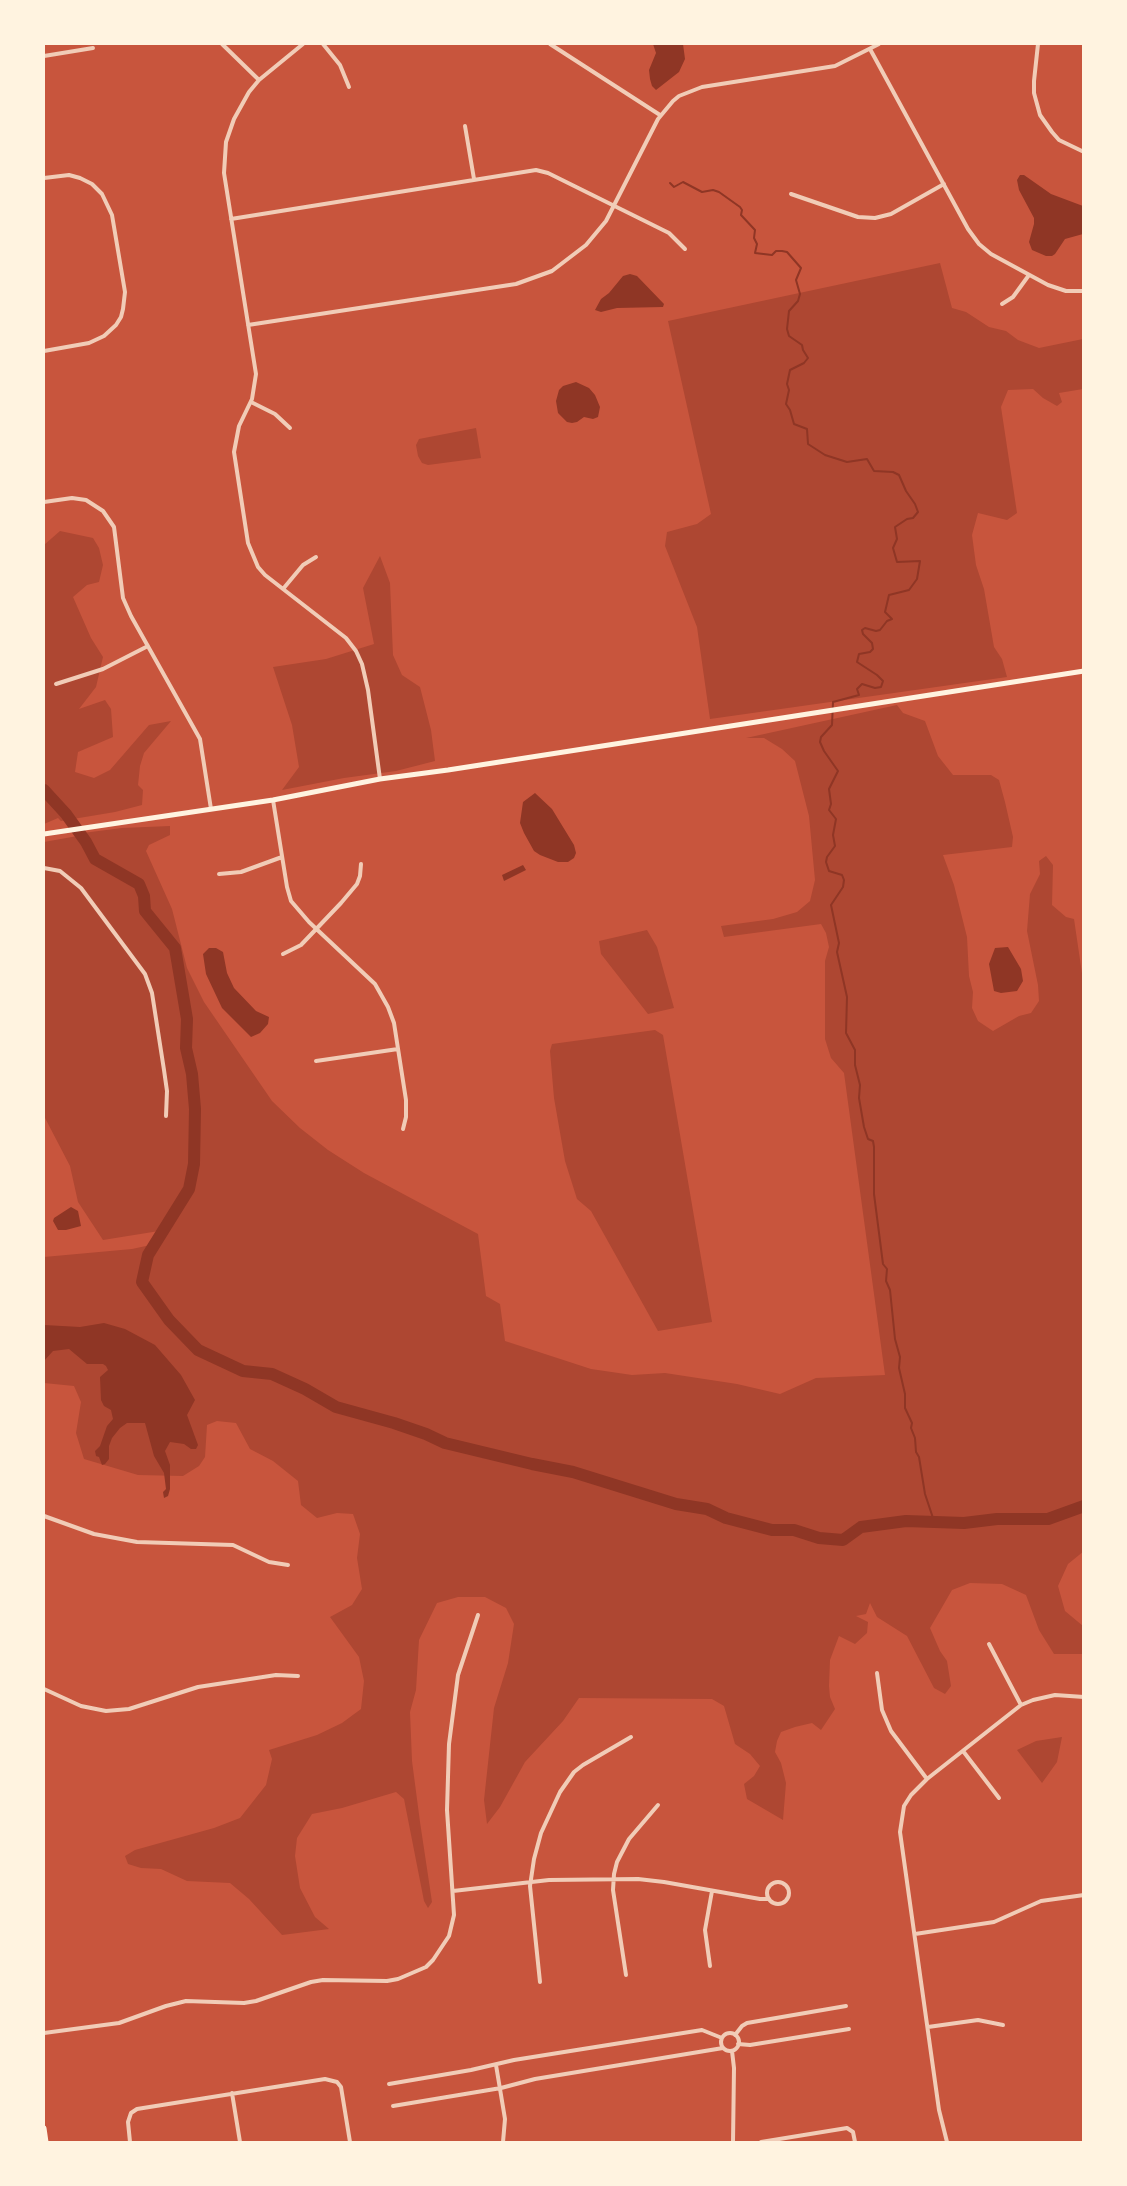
<!DOCTYPE html>
<style>
body{margin:0}
#map{position:relative;width:1127px;height:2186px;overflow:hidden;background:#c8553d;font-family:"Titillium Web",sans-serif}
canvas{display:block}
.frame{position:absolute;inset:0;border:45px solid #fff3e0;pointer-events:none}
</style>
<div id="map">
<canvas width="1127" height="2186"></canvas>
<div class="frame"></div>
</div>
<script>
const ctx = document.querySelector('canvas').getContext('2d');
ctx.lineJoin = 'round';
function fill(path, color) {
  ctx.fillStyle = color;
  ctx.fill(path, 'evenodd');
}
function shape(rows) {
  const path = new Path2D();
  for (const r of rows) {
    if (r.length === 3) {
      path.moveTo(r[0] + r[2], r[1]);
      path.arc(r[0], r[1], r[2], 0, 2 * Math.PI);
      continue;
    }
    path.moveTo(r[0], r[1]);
    for (let i = 2; i < r.length; i += 2) path.lineTo(r[i], r[i + 1]);
  }
  return path;
}
function stroke(path, color, width, dash) {
  ctx.strokeStyle = color;
  ctx.lineWidth = width;
  ctx.lineCap = dash ? 'butt' : 'round';
  ctx.setLineDash(dash || []);
  ctx.stroke(path);
}
const green = shape([
 [940,263,952,308,966,312,989,327,1006,331,1018,340,1039,348,1083,339,1083,389,1059,393,1062,402,1057,406,1043,398,1033,389,1008,390,1001,407,1017,513,1007,520,978,513,972,535,976,565,984,589,994,647,1002,659,1007,677,710,719,697,627,665,546,667,532,697,524,711,514,668,321],
 [476,428,481,458,428,465,422,463,418,456,416,445,419,439],
 [60,531,93,538,99,548,103,565,99,582,87,585,73,597,91,638,103,657,96,687,79,709,105,700,111,709,113,737,78,752,75,772,94,778,110,770,149,725,171,721,144,753,140,766,138,785,143,790,142,805,115,812,61,821,58,818,44,824,44,545],
 [380,556,390,583,393,655,402,675,420,687,431,730,435,761,396,771,344,778,282,790,299,767,292,725,273,667,326,659,374,644,363,588],
 [897,705,903,713,925,721,938,756,953,775,991,775,999,780,1005,802,1013,837,1012,847,943,855,954,885,967,937,969,976,973,992,972,1008,978,1021,993,1031,1019,1016,1031,1013,1039,1001,1038,985,1027,931,1030,894,1040,874,1039,861,1046,856,1053,865,1052,905,1066,917,1074,919,1084,987,1084,1551,1068,1564,1058,1586,1065,1611,1083,1626,1083,1654,1054,1654,1039,1630,1026,1595,1002,1584,970,1583,952,1590,930,1628,940,1651,947,1661,951,1686,945,1694,934,1688,907,1636,877,1617,870,1603,866,1614,856,1616,868,1622,867,1633,855,1644,839,1636,830,1660,829,1686,830,1697,835,1709,821,1730,812,1723,795,1727,781,1732,777,1741,775,1752,781,1763,786,1783,783,1820,747,1799,744,1784,754,1776,760,1766,750,1754,735,1744,724,1706,712,1699,579,1698,563,1721,525,1762,500,1807,487,1824,484,1800,494,1708,508,1663,514,1624,506,1608,485,1597,458,1597,437,1603,419,1640,416,1690,410,1712,412,1761,420,1822,432,1902,428,1908,424,1901,404,1799,396,1792,342,1808,312,1814,297,1838,295,1856,300,1888,315,1917,329,1929,282,1935,249,1899,230,1883,187,1881,161,1869,141,1868,128,1864,125,1856,135,1850,214,1828,240,1818,266,1785,272,1759,269,1750,317,1735,342,1723,361,1709,364,1681,359,1657,330,1617,352,1605,362,1589,357,1558,360,1534,353,1514,337,1513,317,1518,301,1505,298,1481,273,1461,250,1449,236,1423,217,1421,207,1425,205,1457,199,1466,183,1476,138,1475,84,1459,76,1433,81,1402,74,1386,44,1383,44,1257,132,1249,155,1244,159,1231,103,1240,78,1202,70,1166,44,1116,44,842,83,835,83,833,122,828,170,826,170,835,149,845,146,851,172,909,187,968,204,1002,272,1101,300,1128,328,1150,364,1173,478,1234,486,1296,500,1304,505,1341,591,1369,632,1375,665,1373,737,1384,780,1394,816,1378,885,1375,844,1073,831,1058,825,1039,825,961,829,947,826,933,821,924,724,937,721,926,773,919,797,912,810,901,815,880,809,816,795,761,782,749,764,738,746,738],
 [647,930,657,947,674,1008,648,1014,601,954,599,941],
 [655,1030,663,1035,712,1322,658,1331,591,1211,577,1199,565,1161,554,1098,550,1051,552,1044],
 [1062,1737,1057,1762,1042,1783,1017,1750,1036,1741]
]);
const water = shape([
 [653,44,683,44,685,59,679,72,656,90,652,86,650,79,649,70,656,53],
 [1020,175,1024,175,1051,194,1083,206,1083,234,1065,239,1055,254,1052,256,1046,256,1032,250,1029,242,1034,224,1034,218,1019,190,1017,180],
 [630,274,637,276,664,304,663,307,617,308,601,312,595,310,601,299,609,293,623,276],
 [576,382,589,388,595,395,600,407,598,417,593,419,584,417,577,422,572,423,567,422,558,413,556,401,559,390,563,386],
 [535,793,552,809,574,845,576,853,574,858,568,862,558,862,540,855,534,851,524,833,520,823,523,802],
 [523,865,526,870,504,881,502,875],
 [1008,947,1021,969,1023,981,1017,991,1001,993,994,991,989,964,995,948],
 [209,948,216,948,223,952,227,973,234,988,256,1011,269,1017,268,1024,260,1033,251,1037,222,1008,206,974,203,954],
 [71,1207,78,1211,81,1226,66,1230,58,1230,53,1221,54,1218],
 [104,1323,125,1329,155,1345,181,1375,195,1400,187,1415,198,1445,196,1449,191,1449,184,1444,170,1442,165,1451,170,1465,170,1489,168,1496,164,1498,163,1492,166,1489,164,1473,154,1456,145,1423,127,1423,120,1428,112,1438,109,1446,109,1459,105,1464,102,1465,99,1457,96,1456,95,1451,100,1446,107,1426,113,1419,111,1410,104,1406,101,1400,100,1377,108,1370,106,1366,103,1364,87,1364,69,1349,53,1351,44,1361,44,1325,80,1327]
]);
const stream = shape([
 [670,183,674,187,683,182,702,192,713,190,719,192,740,207,742,210,741,215,755,230,754,238,757,244,755,253,772,255,776,251,782,251,787,252,801,268,796,280,800,294,798,301,789,311,787,329,789,336,802,345,803,350,808,358,804,363,790,370,787,384,789,390,786,404,790,410,794,424,807,429,808,444,825,455,847,462,867,459,874,471,893,472,899,475,906,491,915,504,918,512,913,518,907,519,895,527,897,539,893,548,897,562,920,561,917,579,909,590,889,595,885,612,892,619,887,621,880,630,876,631,865,628,862,630,863,634,872,643,873,649,870,652,859,654,857,662,877,675,883,681,881,687,875,688,862,684,857,689,859,695,833,702,832,725,821,737,820,742,824,751,838,771,829,789,831,804,829,810,836,819,833,835,835,846,827,857,826,862,829,871,842,875,844,880,843,887,831,905,839,943,837,952,847,997,846,1033,855,1050,855,1065,860,1085,859,1098,864,1127,868,1139,873,1141,874,1147,874,1194,883,1264,887,1269,886,1281,890,1290,895,1339,900,1357,899,1368,905,1394,905,1408,912,1423,911,1428,915,1438,916,1452,919,1457,925,1494,934,1521]
]);
const river = shape([
 [44,790,66,814,86,842,95,859,139,884,144,896,145,911,175,948,187,1019,186,1048,192,1074,195,1109,194,1164,189,1189,148,1255,142,1282,169,1320,198,1350,243,1371,272,1374,305,1389,336,1407,394,1423,426,1434,445,1443,532,1464,573,1472,676,1504,707,1509,726,1518,772,1530,794,1530,819,1538,843,1540,861,1527,906,1521,964,1523,997,1519,1048,1519,1084,1506]
]);
const minor = shape([
 [222,44,259,80],
 [303,44,259,80,249,92,234,119,226,142,224,173,256,374,252,399,239,426,234,452,248,543,258,567,265,575,346,638,356,651,362,664,368,690,380,779],
 [323,44,340,65,349,87],
 [550,44,660,115],
 [1038,44,1034,81,1034,93,1040,115,1052,132,1059,140,1084,152],
 [870,49,968,229,979,244,991,254,1048,285,1066,291,1084,291],
 [44,56,93,48],
 [465,126,474,179],
 [44,178,69,175,80,178,92,184,102,194,112,215,125,292,123,309,121,317,116,325,104,336,89,343,44,351],
 [791,194,858,217,875,218,891,214,944,184],
 [231,219,536,170,548,173,669,233,685,249],
 [1002,304,1013,297,1029,275],
 [248,325,516,284,552,271,586,245,606,221,658,119,673,101,679,96,702,87,835,66,879,44],
 [251,402,275,414,290,428],
 [44,502,72,498,86,500,103,511,114,527,123,598,131,616,200,739,211,809],
 [283,589,303,565,316,557],
 [56,684,103,669,148,646],
 [273,800,287,887,291,901,309,922,375,984,388,1007,394,1023,406,1100,406,1117,403,1129],
 [44,868,60,871,81,888,145,974,152,993,164,1070,167,1091,166,1116],
 [219,874,241,872,282,857],
 [283,954,301,945,341,903,357,884,360,876,361,864],
 [316,1061,398,1049],
 [44,1516,94,1534,137,1542,233,1545,269,1562,288,1565],
 [989,1644,1021,1705],
 [877,1673,882,1710,891,1731,927,1779],
 [44,1689,81,1706,106,1711,129,1709,198,1687,276,1675,298,1676],
 [963,1751,999,1798],
 [778,1893,11],
 [453,1891,549,1880,638,1879,664,1882,760,1899,769,1899],
 [915,1934,994,1922,1041,1901,1084,1895],
 [710,1966,705,1930,712,1891],
 [626,1975,613,1890,614,1874,617,1862,629,1839,658,1805],
 [540,1982,530,1886,534,1859,541,1833,560,1792,574,1772,583,1765,631,1737],
 [928,2027,978,2020,1003,2025],
 [44,2033,119,2023,166,2006,186,2001,244,2003,256,2001,311,1982,323,1980,387,1981,398,1979,426,1967,433,1960,449,1936,454,1915,447,1810,449,1744,458,1675,478,1615],
 [730,2042,9],
 [735,2035,742,2026,747,2023,846,2006],
 [738,2044,750,2045,849,2029],
 [732,2051,734,2068,733,2142],
 [496,2065,505,2119,503,2142],
 [389,2084,471,2070,514,2060,702,2030,722,2038],
 [232,2093,240,2142],
 [393,2106,501,2088,535,2079,723,2048],
 [130,2142,128,2122,131,2113,137,2109,325,2079,337,2082,341,2087,350,2142],
 [761,2142,847,2128,853,2132,855,2142],
 [947,2142,939,2110,900,1832,904,1806,911,1795,927,1779,1021,1705,1033,1700,1055,1695,1084,1697]
]);
const secondary = shape([
 [44,834,273,800,380,779,448,770,1084,671],
 [44,2128,46,2142]
]);
fill(green, '#ae4732');
fill(water, '#8f3625');
stroke(stream, '#8f3625', 2);
stroke(river, '#8f3625', 12);
stroke(minor, '#f1ccb7', 4);
stroke(secondary, '#fff3e0', 5);
</script>
